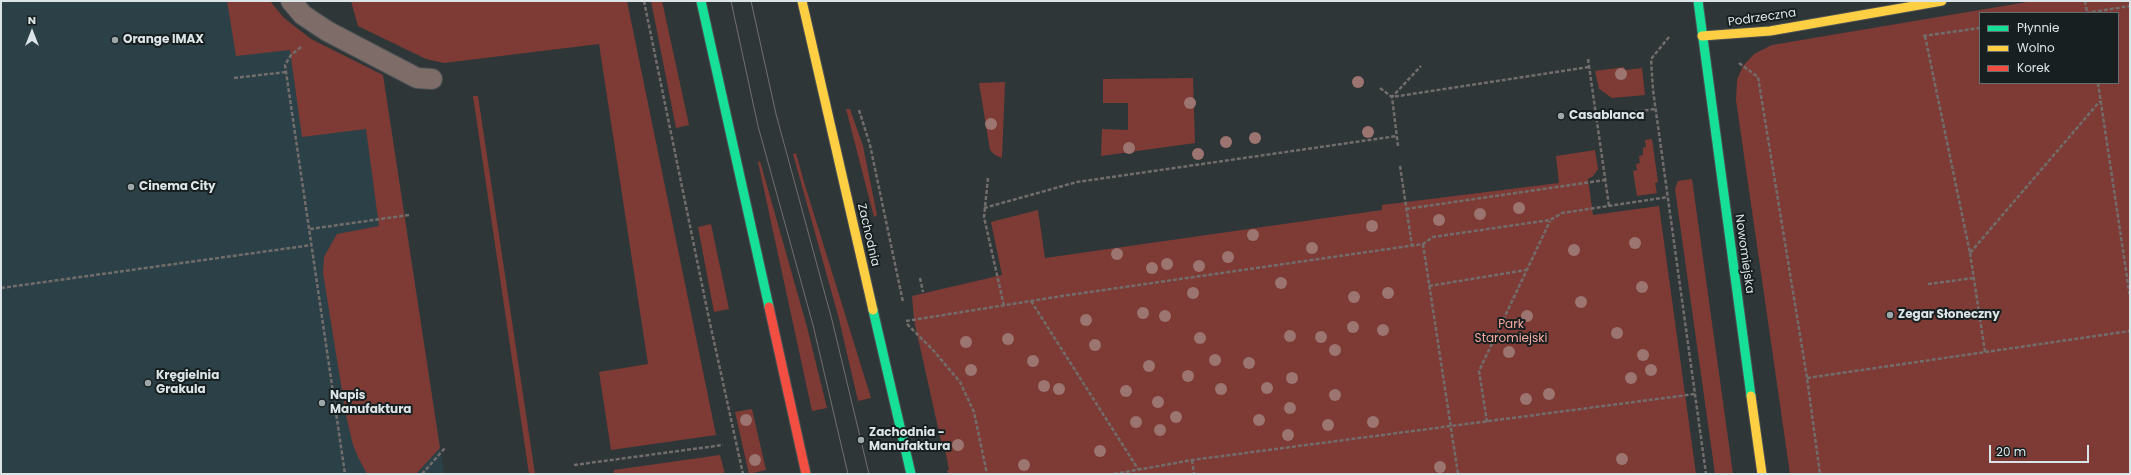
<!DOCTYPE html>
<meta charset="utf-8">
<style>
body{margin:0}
#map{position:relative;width:2131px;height:475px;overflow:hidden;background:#2e3638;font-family:Poppins,sans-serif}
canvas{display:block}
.frame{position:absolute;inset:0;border:2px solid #dbe4e7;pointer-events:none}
.legend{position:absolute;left:1979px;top:12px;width:140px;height:72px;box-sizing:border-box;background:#181f20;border:1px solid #666e70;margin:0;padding:5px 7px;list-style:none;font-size:12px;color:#dbe4e7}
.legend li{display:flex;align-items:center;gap:8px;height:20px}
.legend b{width:20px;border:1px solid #666e70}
.north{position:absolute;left:12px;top:12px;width:40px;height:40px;-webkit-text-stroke:3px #181f20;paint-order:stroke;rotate:0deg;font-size:11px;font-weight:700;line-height:16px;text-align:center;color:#dbe4e7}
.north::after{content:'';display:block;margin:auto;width:14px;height:18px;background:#dbe4e7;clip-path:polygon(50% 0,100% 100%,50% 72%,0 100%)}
.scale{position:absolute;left:1989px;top:445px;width:100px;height:18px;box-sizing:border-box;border:2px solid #dbe4e7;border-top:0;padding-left:5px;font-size:12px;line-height:14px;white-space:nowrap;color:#dbe4e7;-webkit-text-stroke:3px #181f20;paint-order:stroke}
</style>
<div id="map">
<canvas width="2131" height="475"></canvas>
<div class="frame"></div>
<ul class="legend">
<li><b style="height:5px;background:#16e098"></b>Płynnie</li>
<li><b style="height:5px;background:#ffcf43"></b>Wolno</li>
<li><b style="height:5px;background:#f24e42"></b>Korek</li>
</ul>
<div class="north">N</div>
<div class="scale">20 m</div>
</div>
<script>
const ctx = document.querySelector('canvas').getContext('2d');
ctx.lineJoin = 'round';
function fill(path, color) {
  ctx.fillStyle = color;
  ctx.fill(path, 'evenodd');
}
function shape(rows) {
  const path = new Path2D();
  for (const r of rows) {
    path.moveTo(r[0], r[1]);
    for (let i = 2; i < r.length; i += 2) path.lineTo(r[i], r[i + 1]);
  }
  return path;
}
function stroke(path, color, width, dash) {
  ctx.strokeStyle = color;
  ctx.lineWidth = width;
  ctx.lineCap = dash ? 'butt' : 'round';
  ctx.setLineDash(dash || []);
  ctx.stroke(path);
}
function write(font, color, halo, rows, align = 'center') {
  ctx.font = font + ' Poppins,sans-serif';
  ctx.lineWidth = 4;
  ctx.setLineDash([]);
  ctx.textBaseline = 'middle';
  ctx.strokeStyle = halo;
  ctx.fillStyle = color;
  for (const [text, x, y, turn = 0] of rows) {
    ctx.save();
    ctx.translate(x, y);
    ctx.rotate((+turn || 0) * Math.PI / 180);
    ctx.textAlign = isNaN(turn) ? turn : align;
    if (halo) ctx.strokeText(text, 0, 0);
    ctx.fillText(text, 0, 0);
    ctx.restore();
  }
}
const built = shape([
 [1,1,264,1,308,53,383,75,444,474,1,474]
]);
const green = shape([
 [227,1,270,1,284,18,311,39,383,75,440,448,416,474,367,474,359,459,353,445,346,415,323,273,324,257,337,234,379,226,366,129,302,137,290,50,236,56],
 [351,1,627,1,716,435,611,450,599,372,648,364,599,44,444,63,426,59,358,26],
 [651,1,662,1,689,125,676,128],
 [2033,1,2130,1,2130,474,1790,474,1736,100,1737,80,1743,66,1754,54,1772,45],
 [1980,13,2118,13,2118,83,1980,83],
 [1624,67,1625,70,1642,68,1645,95,1612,98,1599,89,1595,71],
 [1193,78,1195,143,1101,156,1102,129,1128,130,1128,103,1103,103,1103,79],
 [1005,82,1002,158,995,155,990,150,979,83],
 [473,96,478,96,535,474,529,474],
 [846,109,850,109,863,146,877,215,874,217],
 [1652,139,1658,182,1655,183,1657,193,1637,196,1633,171,1637,170,1636,164,1640,163,1639,156,1643,155,1643,148,1646,147,1645,140],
 [1595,150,1598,169,1593,176,1588,179,1593,215,1659,206,1696,474,948,474,947,470,949,470,945,449,943,450,914,320,912,296,1002,275,991,222,1038,210,1045,258,1382,210,1382,205,1559,183,1556,156],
 [796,153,804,182,871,398,858,401,839,319,793,154],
 [760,161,807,327,827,408,812,411,758,162],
 [1692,179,1733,474,1715,474,1675,189,1678,181],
 [711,224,729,309,714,312,698,227],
 [752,409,766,470,749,474,735,412],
 [720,455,725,474,614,474,614,470]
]);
const path = shape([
 [644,1,708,314,743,474],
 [2085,1,2087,13],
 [2086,13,2130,6],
 [1923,36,1980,28],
 [1925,36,1970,253,2100,101],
 [1669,37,1651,59,1653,90,1706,474],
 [301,47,291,55,285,65,345,474],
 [1588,59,1609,206],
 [1739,63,1758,77,1807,378,1820,474],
 [234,78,286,72],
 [2098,83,2130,297],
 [1380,88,1392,97,1589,67],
 [859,110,870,145,903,302],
 [1597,117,1655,109],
 [1398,146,1392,97,1421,66],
 [1400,166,1412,246],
 [988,178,984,217,1004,306],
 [984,208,1077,182,1397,136],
 [1406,209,1605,180],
 [310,229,409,215],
 [1423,244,1458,474],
 [1970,253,1985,352],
 [920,278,923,292],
 [1928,284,1974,278],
 [1429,286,1526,270],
 [1,288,312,245],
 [1031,301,1138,469],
 [906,321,1062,296,1423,244,1433,237,1550,220,1562,213,1668,197],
 [907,324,933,350,960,382,974,412,987,474],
 [1807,378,2130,331],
 [1487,422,1479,371,1550,221],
 [1192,460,1194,474],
 [574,465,723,445],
 [422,474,445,448],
 [1114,474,1192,460,1695,394]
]);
const lane = shape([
 [291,1,303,15,327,31,417,78,432,79]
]);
const fast = shape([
 [701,1,769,307],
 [1698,1,1751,396],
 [873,310,911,474]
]);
const slow = shape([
 [802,1,873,310],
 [1702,36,1770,31,1942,1],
 [1751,396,1762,474]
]);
const jam = shape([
 [769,307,806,474]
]);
const tram = shape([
 [731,1,758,126,813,325,848,474],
 [751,1,776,114,832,320,869,474]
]);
const trees = [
 [1621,74],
 [1358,82],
 [1190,103],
 [991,124],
 [1368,132],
 [1255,138],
 [1226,142],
 [1129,148],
 [1198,154],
 [1519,208],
 [1480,214],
 [1439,220],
 [1372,226],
 [1253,235],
 [1635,243],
 [1312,248],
 [1574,250],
 [1117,254],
 [1228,257],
 [1167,264],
 [1199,266],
 [1152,268],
 [1281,283],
 [1642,287],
 [1193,293],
 [1388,293],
 [1354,297],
 [1581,302],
 [1143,313],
 [1165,316],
 [1527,316],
 [1086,320],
 [1353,327],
 [1383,330],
 [1617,333],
 [1290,336],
 [1321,337],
 [1200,338],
 [1008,339],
 [966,342],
 [1095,345],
 [1335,350],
 [1509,352],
 [1643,355],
 [1215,360],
 [1033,361],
 [1249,363],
 [1149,366],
 [971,370],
 [1651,370],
 [1188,376],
 [1292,378],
 [1631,378],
 [1044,386],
 [1267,388],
 [1059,389],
 [1221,389],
 [1126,391],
 [1549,394],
 [1335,395],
 [1526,399],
 [1158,402],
 [1290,408],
 [1176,417],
 [746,420],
 [1259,420],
 [1136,422],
 [1373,422],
 [1328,425],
 [1160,430],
 [1288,435],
 [958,445],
 [1100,451],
 [1622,459],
 [755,460],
 [1024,465],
 [1440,467]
];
const markers = [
 [115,40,4,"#9ea7aa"],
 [1561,116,4,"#9ea7aa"],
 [131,187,4,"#9ea7aa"],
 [1890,315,4,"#9ea7aa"],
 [148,383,4,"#9ea7aa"],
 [322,403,4,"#9ea7aa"],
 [861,440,4,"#9ea7aa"]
];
const streetNames = [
 ["Podrzeczna",1762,18,-8],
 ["Zachodnia",868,235,77],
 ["Nowomiejska",1744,254,82]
];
const poiNames = [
 ["Orange IMAX",123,40],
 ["Casablanca",1569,116],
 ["Cinema City",139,187],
 ["Zegar Słoneczny",1898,315],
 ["Kręgielnia",156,376],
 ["Grakula",156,390],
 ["Napis",330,396],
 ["Manufaktura",330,410],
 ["Zachodnia -",869,433],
 ["Manufaktura",869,447]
];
const parkNames = [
 ["Park",1511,325],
 ["Staromiejski",1511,339]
];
fill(built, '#2c4147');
fill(green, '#7e3b35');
stroke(lane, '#4b5153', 22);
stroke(fast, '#4b5153', 11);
stroke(slow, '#4b5153', 11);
stroke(jam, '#4b5153', 11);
stroke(path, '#726c6b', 2.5, [4, 2]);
stroke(lane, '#7e6c69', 20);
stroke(fast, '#16e098', 9);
stroke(slow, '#ffcf43', 9);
stroke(jam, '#f24e42', 9);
stroke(tram, '#746e6f', 1);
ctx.fillStyle = '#9c7470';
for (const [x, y] of trees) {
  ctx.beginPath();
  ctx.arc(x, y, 6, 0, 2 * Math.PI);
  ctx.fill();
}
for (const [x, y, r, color] of markers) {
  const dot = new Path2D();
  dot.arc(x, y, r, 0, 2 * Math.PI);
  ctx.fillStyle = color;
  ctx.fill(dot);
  stroke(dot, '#181f20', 1.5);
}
write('12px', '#dbe4e7', '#181f20', streetNames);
write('bold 12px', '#dbe4e7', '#181f20', poiNames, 'left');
write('12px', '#f6a79d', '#181f20', parkNames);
</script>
